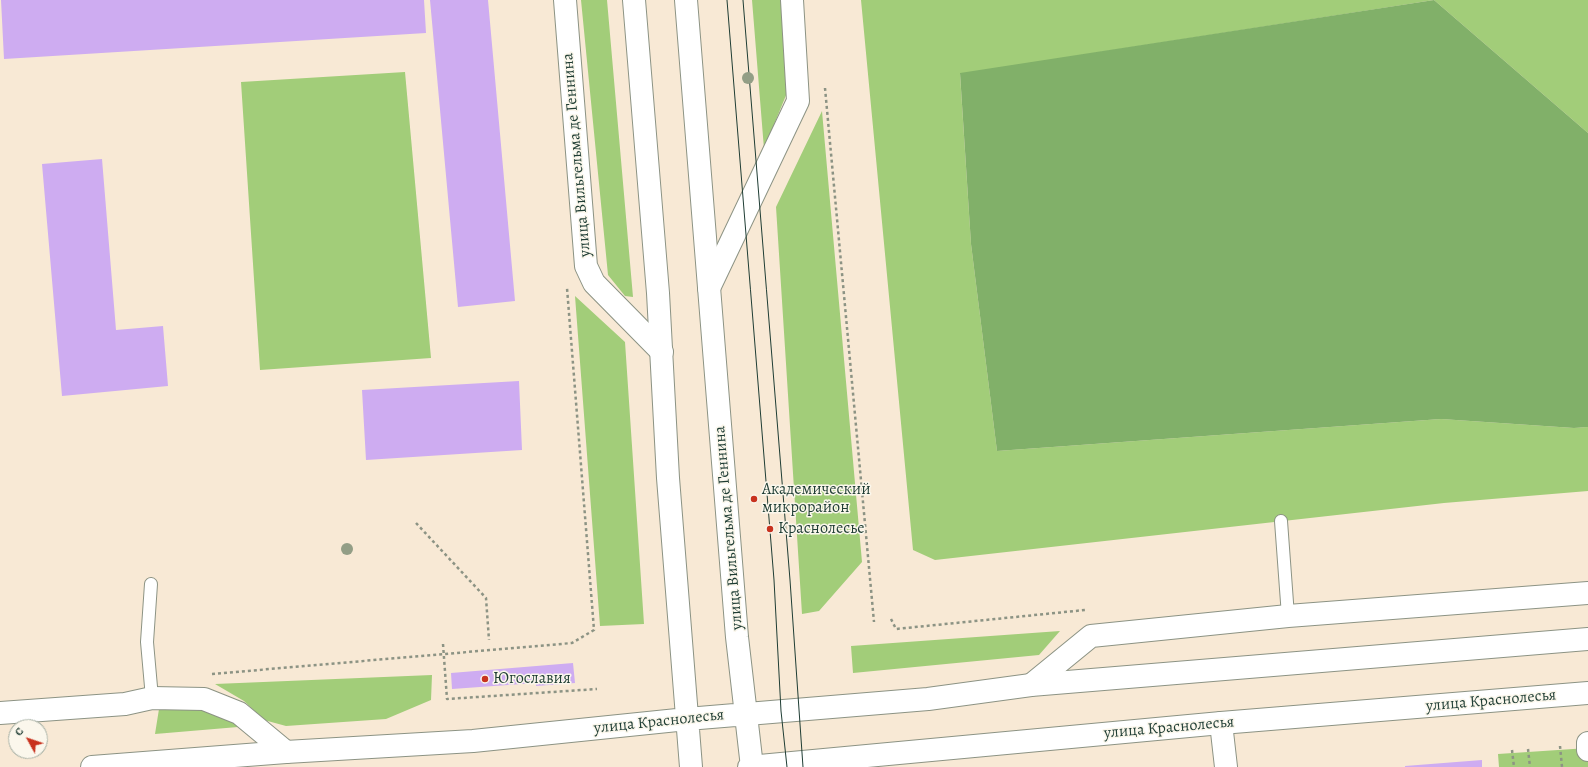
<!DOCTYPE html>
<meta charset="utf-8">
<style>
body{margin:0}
#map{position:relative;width:1588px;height:767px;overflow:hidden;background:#f8e9d5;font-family:Alegreya,serif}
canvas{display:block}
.north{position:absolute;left:8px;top:719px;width:40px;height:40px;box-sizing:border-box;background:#fbf7ec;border:1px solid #a3ada2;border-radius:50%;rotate:310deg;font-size:11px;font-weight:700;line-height:16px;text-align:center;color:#1f3d34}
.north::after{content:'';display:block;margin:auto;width:14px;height:18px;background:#c8321e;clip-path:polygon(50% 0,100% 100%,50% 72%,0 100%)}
</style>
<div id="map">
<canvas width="1588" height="767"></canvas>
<div class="north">С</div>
</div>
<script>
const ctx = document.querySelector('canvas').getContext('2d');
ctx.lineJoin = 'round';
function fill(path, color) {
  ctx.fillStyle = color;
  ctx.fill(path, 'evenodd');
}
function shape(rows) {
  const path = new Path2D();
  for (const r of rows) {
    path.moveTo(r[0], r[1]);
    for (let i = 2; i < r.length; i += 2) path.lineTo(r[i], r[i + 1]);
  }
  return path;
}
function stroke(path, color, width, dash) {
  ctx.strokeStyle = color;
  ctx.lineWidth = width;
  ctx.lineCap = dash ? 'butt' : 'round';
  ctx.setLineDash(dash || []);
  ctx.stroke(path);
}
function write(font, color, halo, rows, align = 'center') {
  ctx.font = font + ' Alegreya,serif';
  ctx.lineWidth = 3;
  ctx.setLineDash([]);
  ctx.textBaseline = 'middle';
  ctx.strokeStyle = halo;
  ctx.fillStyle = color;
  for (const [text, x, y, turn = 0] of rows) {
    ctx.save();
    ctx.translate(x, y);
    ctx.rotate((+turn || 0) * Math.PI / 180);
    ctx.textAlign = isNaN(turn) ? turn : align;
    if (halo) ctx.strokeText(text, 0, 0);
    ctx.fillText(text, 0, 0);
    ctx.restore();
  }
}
const green = shape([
 [581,0,607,0,633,297,625,296,608,275],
 [752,0,782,0,789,88,764,149],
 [861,0,1588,0,1588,133,1434,0,960,74,971,244,997,451,1441,419,1574,428,1588,427,1588,491,1444,503,935,560,913,550],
 [405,72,431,358,260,370,241,82],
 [822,111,862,562,819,611,802,614,776,207],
 [575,296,625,342,644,624,600,626],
 [1060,631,1039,655,853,673,851,646],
 [432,675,431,700,386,719,286,726,264,720,244,701,215,684],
 [200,706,234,718,238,727,155,734,159,709],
 [1588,748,1588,767,1499,767,1498,754]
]);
const forest = shape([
 [1434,0,1588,133,1588,427,1574,428,1441,419,997,451,971,244,960,73]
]);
const building = shape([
 [1,0,424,0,426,33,4,59],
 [430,0,488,0,515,301,458,307],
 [102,159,116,330,163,326,168,386,62,396,42,164],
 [519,381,522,450,366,460,362,390],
 [573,663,575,683,536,686,536,683,452,689,451,673],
 [1482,760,1482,767,1405,767,1405,766]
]);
const path = shape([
 [825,88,874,622],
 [416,523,486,598,489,640],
 [891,619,896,629,1085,610],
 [443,644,447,699,597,689],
 [212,674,572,643,594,630,567,288],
 [1560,746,1562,767],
 [1528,749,1530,767],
 [1512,750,1514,767]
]);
const lane = shape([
 [1281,521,1288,616],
 [151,584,147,642,152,698]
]);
const street = shape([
 [565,0,586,266,594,283,662,352],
 [709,288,798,101,792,0],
 [1031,685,1091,636,1288,616,1588,593],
 [0,713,125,704,152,698,204,699,239,713,286,752],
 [1221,723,1226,767],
 [1588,743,1588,750]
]);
const secondary = shape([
 [634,0,658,293,668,478,691,767],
 [686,0,737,637,752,767],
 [92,767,286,752,473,741,687,719,928,699,1031,685,1588,639],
 [749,767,1221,723,1588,693]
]);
const tram = shape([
 [727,0,774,580,781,711,787,767],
 [743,0,790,580,803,767]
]);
const trees = [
 [748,78],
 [347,549]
];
const markers = [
 [754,499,4,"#c8321e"],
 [770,529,4,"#c8321e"],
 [485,679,4,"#c8321e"]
];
const streetNames = [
 ["улица Вильгельма де Геннина",577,155,-95],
 ["улица Вильгельма де Геннина",729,528,-95],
 ["улица Краснолесья",1491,701,-5],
 ["улица Краснолесья",659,722,-6],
 ["улица Краснолесья",1169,728,-5]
];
const poiNames = [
 ["Академический",762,490],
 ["микрорайон",762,508],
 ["Краснолесье",778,529],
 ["Югославия",493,679]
];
fill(green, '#a2cd79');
fill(forest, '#81b069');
fill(building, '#ceacf1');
stroke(lane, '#8c9384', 14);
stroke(street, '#8c9384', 24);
stroke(secondary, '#8c9384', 24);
stroke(path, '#8c9384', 2.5, [3, 3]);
stroke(lane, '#fff', 12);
stroke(street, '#fff', 22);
stroke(secondary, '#fff', 22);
stroke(tram, '#1f3d34', 1);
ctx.fillStyle = '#939e86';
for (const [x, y] of trees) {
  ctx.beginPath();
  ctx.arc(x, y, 6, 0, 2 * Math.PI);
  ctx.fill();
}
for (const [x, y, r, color] of markers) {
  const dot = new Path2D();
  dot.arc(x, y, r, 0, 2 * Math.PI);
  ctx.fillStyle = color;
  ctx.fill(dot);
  stroke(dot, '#fbf7ec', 1.5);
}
write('16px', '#1f3d34', '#fbf7ec', streetNames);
write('16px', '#1f3d34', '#fbf7ec', poiNames, 'left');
</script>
